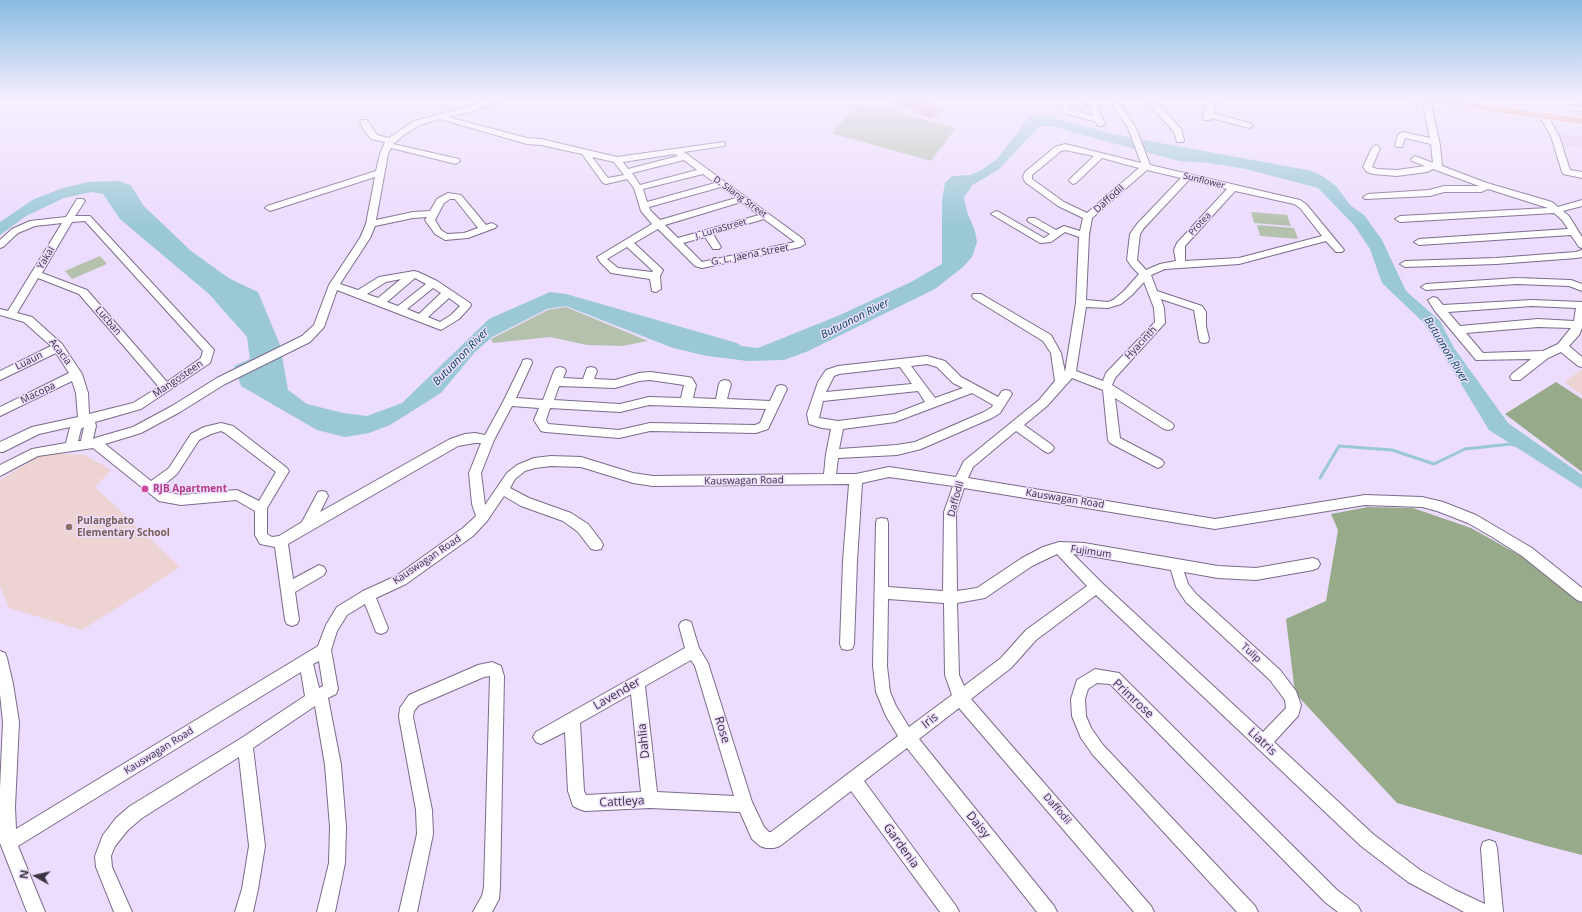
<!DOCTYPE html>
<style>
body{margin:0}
#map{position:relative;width:1582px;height:912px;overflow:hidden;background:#ecdcfe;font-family:"Open Sans",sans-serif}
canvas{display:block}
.north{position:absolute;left:16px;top:856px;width:40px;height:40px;-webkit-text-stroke:3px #ecdcfe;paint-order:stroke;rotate:278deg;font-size:11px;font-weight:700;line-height:16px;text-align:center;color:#3a3341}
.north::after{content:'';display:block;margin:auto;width:14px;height:18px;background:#3a3341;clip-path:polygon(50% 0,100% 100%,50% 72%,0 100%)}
</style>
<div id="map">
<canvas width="1582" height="912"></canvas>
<div class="north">N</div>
</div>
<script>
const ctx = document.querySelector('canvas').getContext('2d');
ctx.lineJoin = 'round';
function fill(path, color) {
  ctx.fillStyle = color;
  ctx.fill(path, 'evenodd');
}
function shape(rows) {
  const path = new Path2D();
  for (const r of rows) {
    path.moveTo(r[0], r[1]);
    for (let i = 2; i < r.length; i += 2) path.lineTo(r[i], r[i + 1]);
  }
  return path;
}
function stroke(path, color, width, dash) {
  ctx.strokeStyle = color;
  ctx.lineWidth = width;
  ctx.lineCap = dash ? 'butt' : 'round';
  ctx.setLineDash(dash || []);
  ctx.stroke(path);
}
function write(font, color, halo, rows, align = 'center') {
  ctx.font = font + ' "Open Sans",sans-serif';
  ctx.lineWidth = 3;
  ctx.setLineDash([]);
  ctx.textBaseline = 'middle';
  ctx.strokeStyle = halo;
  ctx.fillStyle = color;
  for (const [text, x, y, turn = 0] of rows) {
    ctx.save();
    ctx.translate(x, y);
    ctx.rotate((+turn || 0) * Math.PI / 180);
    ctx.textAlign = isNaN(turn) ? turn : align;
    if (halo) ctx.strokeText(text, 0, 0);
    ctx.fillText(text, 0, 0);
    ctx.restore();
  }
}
const built = shape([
 [1555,132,1582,137,1582,148,1560,145]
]);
const education = shape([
 [1581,370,1582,371,1582,395,1564,382],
 [50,453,85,455,111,470,95,487,180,567,82,630,9,608,0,586,0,480,34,459]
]);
const green = shape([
 [861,102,956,128,931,161,831,133],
 [1251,212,1287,215,1291,226,1254,223],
 [1257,225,1294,228,1298,239,1260,236],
 [100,256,107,264,72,279,65,271],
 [566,307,648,341,622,346,587,345,550,337,493,343,491,339,548,310]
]);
const forest = shape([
 [1556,382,1582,399,1582,472,1505,414],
 [1368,507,1413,508,1471,528,1521,556,1582,603,1582,855,1543,845,1397,803,1295,693,1286,619,1326,601,1338,530,1331,514]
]);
const water = shape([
 [1038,113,1112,134,1312,171,1324,177,1336,186,1350,205,1364,215,1382,240,1406,291,1440,321,1454,348,1508,423,1582,475,1582,489,1489,430,1424,323,1382,283,1370,249,1354,225,1318,188,1246,169,1208,163,1179,161,1050,126,1042,126,1037,129,998,170,971,186,970,189,964,197,967,212,975,231,977,242,972,257,963,267,935,289,806,352,784,360,748,361,707,356,673,348,566,306,547,309,492,337,475,352,441,393,390,425,369,433,345,437,317,430,241,386,234,366,250,359,247,337,209,294,120,219,103,194,92,192,64,198,26,216,0,235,0,222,34,199,63,188,89,182,118,181,131,185,143,205,191,251,230,279,258,292,280,345,288,390,307,404,343,413,367,416,402,403,489,319,550,292,566,294,737,343,741,346,758,348,840,315,911,282,942,264,942,200,945,183,952,176,970,175,980,171,997,159,1029,117]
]);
const stream = shape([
 [1320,478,1339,446,1392,450,1434,464,1465,449,1511,444,1514,445]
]);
const building = shape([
 [889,100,924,100,945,110,930,119]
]);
const minor = shape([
 [487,100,499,100,474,111,448,117,527,138,541,139,617,157,724,142,725,144,724,146,684,152,803,239,805,244,800,247,702,268,695,266,658,229,634,243,663,270,660,276,661,289,656,292,652,291,650,279,611,273,600,262,597,257,652,224,641,211,634,188,627,179,606,184,603,183,582,154,541,145,527,144,440,119,420,125,405,134,393,144,459,159,460,161,456,164,391,148,388,154,376,220,413,212,430,211,437,199,448,193,461,195,486,225,492,223,497,226,495,228,468,238,445,240,435,234,425,220,427,217,413,218,375,226,370,238,340,284,358,290,379,277,414,271,418,272,437,281,470,303,471,305,470,307,459,319,441,330,337,290,324,327,310,342,225,384,180,412,141,433,105,444,151,481,169,468,191,434,204,427,221,423,233,426,287,468,289,471,267,508,267,534,272,537,279,536,302,522,318,492,322,491,326,492,328,496,320,512,450,439,465,434,475,433,485,435,503,402,522,363,523,360,527,359,531,360,532,363,516,398,543,400,554,371,556,368,560,367,564,368,566,371,563,378,583,379,587,368,591,367,595,368,597,371,594,379,615,380,639,373,650,372,688,377,692,378,696,385,693,398,716,399,719,384,721,381,725,380,729,381,731,384,727,399,770,401,777,386,781,385,785,386,787,389,768,429,756,433,650,431,619,438,545,432,541,431,534,420,539,408,512,406,494,440,481,473,485,505,507,473,517,465,534,458,551,456,581,457,633,473,653,476,824,474,826,454,831,429,822,428,809,424,807,414,818,382,826,370,838,366,927,356,945,361,961,377,998,397,1002,391,1006,390,1010,391,1012,394,1000,413,992,418,921,449,897,455,838,458,836,474,856,474,889,467,956,477,964,461,1039,400,1055,381,1051,353,1043,341,973,298,972,296,973,294,981,294,1051,335,1061,353,1065,372,1076,303,1079,237,1065,232,1051,242,1040,243,991,214,996,211,999,212,1044,238,1050,234,1029,222,1027,220,1029,218,1035,218,1056,230,1064,226,1080,231,1083,218,1058,206,1025,182,1023,177,1025,172,1055,147,1065,144,1141,163,1128,128,1109,100,1117,100,1136,128,1150,165,1300,200,1306,204,1344,250,1342,252,1336,252,1326,241,1239,264,1165,269,1151,275,1157,291,1202,306,1206,312,1206,326,1209,339,1208,342,1204,343,1200,342,1199,339,1194,310,1161,299,1164,308,1165,323,1115,378,1112,385,1172,423,1174,426,1172,429,1168,430,1164,429,1115,398,1120,438,1162,460,1164,463,1162,466,1158,468,1154,466,1110,443,1108,440,1103,390,1072,378,1047,406,1024,425,1052,445,1054,448,1052,451,1048,453,1044,451,1016,431,973,467,968,478,1215,519,1365,495,1422,497,1443,502,1476,515,1532,548,1582,588,1582,602,1577,600,1522,556,1494,538,1468,523,1437,511,1422,507,1365,505,1215,529,964,488,956,512,957,591,977,588,1022,558,1043,547,1059,542,1084,543,1218,566,1256,568,1313,558,1318,560,1320,564,1318,568,1313,570,1256,580,1218,578,1184,572,1188,584,1196,594,1280,670,1296,691,1301,705,1298,716,1274,742,1373,834,1420,870,1455,890,1485,904,1481,848,1483,842,1489,840,1495,842,1497,848,1503,912,1464,912,1408,882,1361,846,1096,595,1036,640,1011,668,971,699,1151,906,1154,912,1134,912,959,708,919,739,1054,906,1057,912,1037,912,907,748,864,781,956,906,959,912,940,912,851,791,780,846,774,848,766,848,760,846,752,839,740,812,650,808,585,811,579,809,573,806,568,791,565,732,541,744,536,742,533,737,536,732,685,648,679,626,681,622,686,620,691,622,699,648,708,663,752,802,764,827,769,832,771,832,898,736,886,716,876,692,873,666,876,523,877,519,882,518,887,519,888,523,888,587,943,591,944,512,953,486,889,477,862,483,857,561,854,644,852,649,847,650,842,649,840,644,843,561,849,484,653,486,633,483,581,467,551,466,535,468,525,471,515,479,510,488,529,498,571,513,588,524,601,541,603,545,601,549,596,550,591,549,578,532,563,521,521,506,504,496,487,521,473,536,406,584,376,598,388,628,386,632,381,634,376,632,365,604,347,615,337,631,331,650,338,689,336,694,328,698,341,765,346,827,345,863,335,912,317,912,329,863,330,827,325,765,315,706,253,748,265,846,258,889,253,912,235,912,242,889,249,846,239,757,142,818,128,830,115,846,111,856,112,867,132,912,114,912,96,867,95,856,103,835,116,818,130,806,240,739,305,696,301,672,18,846,45,912,27,912,0,843,0,788,3,722,0,694,0,651,5,653,7,658,13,684,19,722,15,807,16,829,318,646,326,625,337,607,363,591,396,576,463,528,476,516,472,504,469,473,481,443,475,443,458,446,288,544,293,579,319,565,324,567,326,571,324,575,295,592,299,620,297,624,292,626,287,624,285,620,275,547,260,544,255,535,255,511,236,500,181,505,159,501,93,448,38,456,0,476,0,465,32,449,66,443,70,427,39,434,3,452,0,452,0,442,32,427,78,417,76,393,72,381,0,416,0,407,69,373,56,353,0,380,0,371,51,346,24,322,0,315,0,309,8,311,62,223,35,226,18,233,3,247,0,248,0,240,12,229,30,221,66,217,77,199,83,199,85,201,75,216,90,216,214,350,210,363,141,409,95,422,96,426,93,439,95,438,133,427,172,406,217,378,302,336,314,325,329,285,360,238,366,224,375,177,273,210,270,211,265,208,267,206,376,171,380,154,385,142,371,139,364,130,360,122,361,120,367,120,377,135,389,138,414,121,468,107,487,100],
 [1065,150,1094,156,1070,179,1069,181,1073,184,1076,183,1102,158,1139,168,1087,213,1064,202,1032,179,1032,175,1061,151,1065,150],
 [675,154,678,156,628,169,623,162,675,154],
 [592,157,614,162,624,175,608,178,592,157],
 [684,160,697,170,640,185,632,173,684,160],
 [1147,170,1181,178,1137,224,1130,234,1127,260,1132,267,1139,274,1124,291,1113,300,1108,302,1086,300,1089,235,1092,218,1147,170],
 [703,174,715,183,647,202,643,189,703,174],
 [1189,180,1227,189,1177,243,1174,250,1176,261,1160,264,1146,270,1137,260,1140,234,1144,228,1189,180],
 [721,187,736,198,660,220,650,210,649,207,721,187],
 [1235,191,1294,204,1300,208,1322,236,1239,258,1185,261,1185,246,1235,191],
 [450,199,455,199,478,228,464,233,447,234,441,230,435,220,444,203,450,199],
 [741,202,759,215,678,238,665,225,741,202],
 [764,219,795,242,702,262,683,243,705,237,713,249,719,249,721,247,713,234,764,219],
 [85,221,203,351,201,358,167,382,87,290,42,273,72,222,85,221],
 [627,247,653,271,652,272,618,268,607,259,627,247],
 [38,278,79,294,159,387,133,403,89,414,88,393,82,374,62,344,32,317,17,313,38,278],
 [415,278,426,284,398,306,387,302,415,278],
 [401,279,378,298,367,294,386,282,401,279],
 [1144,282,1154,308,1155,322,1106,373,1103,381,1076,371,1086,307,1108,308,1121,304,1132,295,1144,282],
 [433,288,441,293,419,314,407,309,433,288],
 [449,298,460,306,451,315,440,322,428,317,449,298],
 [927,364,937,367,953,383,963,388,935,398,911,366,927,364],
 [900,367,912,384,826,392,834,376,839,374,900,367],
 [650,380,684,385,681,398,649,397,620,404,554,400,559,386,615,388,639,381,650,380],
 [918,391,925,402,894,414,838,421,819,418,823,401,918,391],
 [972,393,993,405,992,407,984,412,915,442,897,445,839,449,843,429,895,422,972,393],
 [649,405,766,409,760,423,755,425,650,423,619,430,548,424,546,420,550,408,620,412,649,405],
 [84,427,81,441,78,441,81,429,84,427],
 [221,431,225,433,276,472,259,501,237,490,181,495,166,492,160,488,177,474,199,440,211,434,221,431],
 [1057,554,1087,586,1026,630,1001,658,964,686,959,675,957,603,985,598,1032,566,1057,554],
 [1073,554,1084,555,1171,570,1176,587,1186,602,1270,680,1285,700,1286,708,1263,732,1102,583,1073,554],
 [888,599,944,603,945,675,952,695,909,727,896,706,890,692,887,666,888,599],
 [691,660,695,666,734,796,657,792,645,686,691,660],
 [319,661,323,686,319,688,313,664,319,661],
 [631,694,641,792,586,795,584,791,580,723,631,694],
 [1059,100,1067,100,1071,109,1093,116,1086,100,1094,100,1105,124,1101,126,1098,126,1096,122,1065,113,1062,109,1059,100],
 [1146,100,1155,100,1181,129,1184,140,1183,142,1177,142,1174,132,1146,100],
 [1208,100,1216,100,1213,113,1252,124,1253,126,1249,128,1211,118,1210,120,1204,120,1203,118,1208,100],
 [1422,100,1430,101,1440,145,1442,166,1487,183,1552,202,1558,207,1582,200,1582,206,1563,211,1569,216,1582,237,1582,248,1579,247,1571,235,1419,245,1414,242,1419,239,1568,229,1562,220,1554,213,1400,222,1395,219,1400,216,1548,208,1488,189,1481,192,1444,192,1430,196,1365,199,1363,197,1368,194,1429,190,1444,186,1479,186,1433,169,1427,172,1397,176,1373,174,1367,172,1363,167,1372,148,1376,145,1380,148,1372,167,1377,169,1397,170,1425,166,1412,161,1411,159,1415,156,1433,163,1431,144,1405,138,1402,147,1396,147,1395,145,1398,135,1402,132,1430,138,1422,100],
 [1570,106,1582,107,1582,111,1570,110,1570,106],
 [1541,115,1547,115,1559,136,1570,170,1582,172,1582,178,1563,174,1562,172,1551,136,1540,117,1541,115],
 [1582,250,1582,257,1577,258,1496,264,1405,267,1400,264,1405,261,1496,258,1576,252,1582,250],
 [1517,278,1571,280,1582,284,1582,291,1569,286,1517,284,1426,290,1421,287,1426,284,1517,278],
 [1433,297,1437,298,1443,305,1532,300,1582,302,1582,328,1579,335,1569,346,1582,357,1582,367,1578,366,1561,352,1548,358,1520,380,1512,380,1510,377,1512,374,1531,359,1476,360,1435,311,1428,300,1433,297],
 [1532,306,1576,308,1574,321,1538,319,1460,326,1448,312,1532,306],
 [1538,327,1571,328,1558,344,1543,351,1483,353,1466,333,1538,327],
 [492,662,501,666,504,676,500,887,499,899,492,912,473,912,482,896,484,887,490,676,484,677,419,705,414,711,413,717,432,810,433,834,417,912,399,912,417,834,416,810,399,717,400,708,409,695,478,665,492,662],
 [1095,669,1119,673,1337,890,1358,906,1361,912,1338,912,1325,902,1110,684,1097,683,1088,689,1085,699,1086,716,1091,728,1103,745,1255,906,1258,912,1237,912,1093,755,1081,738,1072,716,1071,699,1077,680,1095,669]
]);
const major = shape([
 [1409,100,1451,100,1582,118,1582,124,1449,106,1414,103,1409,100]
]);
const markers = [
 [145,489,4,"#d1479c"],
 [69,527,4,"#8d6e63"]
];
const farStreetnames = [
 ["Sunflower",1204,181,14],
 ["D. Silang Street",740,197,36],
 ["Protea",1200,224,-47],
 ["J. LunaStreet",721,229,-16]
];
const streetNames = [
 ["Daffodil",1109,199,-42],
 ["G. L. Jaena Street",750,255,-11],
 ["Yakal",46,258,-59],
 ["Lucban",108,321,49],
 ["Hyacinth",1141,343,-47],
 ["Acacia",60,352,52],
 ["Luaun",29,361,-26],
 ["Mangosteen",178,379,-34],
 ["Macopa",38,393,-26],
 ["Kauswagan Road",744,481,-1],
 ["Daffodil",956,499,-75],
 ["Kauswagan Road",1065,499,9],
 ["Fujimum",1091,552,8],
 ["Kauswagan Road",427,560,-34],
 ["Tulip",1251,653,42],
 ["Kauswagan Road",159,751,-32],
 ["Daffodil",1057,809,49]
];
const hotelNames = [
 ["RJB Apartment",153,489]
];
const educationNames = [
 ["Pulangbato",77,521],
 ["Elementary School",77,533]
];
const waterNames = [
 ["Butuanon River",855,319,-27],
 ["Butuanon River",1446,350,59],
 ["Butuanon River",461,357,-46]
];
const nearStreetnames = [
 ["Lavender",617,694,-30],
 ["Primrose",1133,699,43],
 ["Iris",930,721,-38],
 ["Rose",722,730,73],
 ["Dahlia",644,741,-96],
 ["Liatris",1262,742,43],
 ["Cattleya",622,802,-3],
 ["Daisy",978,825,51],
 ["Gardenia",901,846,54]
];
fill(built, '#e2cef7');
fill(education, '#edd3d1');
fill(green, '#b4c1ac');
fill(forest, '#97aa89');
fill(water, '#9ac8d5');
stroke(stream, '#9ac8d5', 3);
fill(building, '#caa19f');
stroke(minor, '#7b6c8a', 2);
stroke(major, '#fff', 2);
fill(minor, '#fff');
fill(major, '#eea480');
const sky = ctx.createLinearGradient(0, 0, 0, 228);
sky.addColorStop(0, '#89bce0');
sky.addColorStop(0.44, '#f6efff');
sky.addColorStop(1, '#f6efff00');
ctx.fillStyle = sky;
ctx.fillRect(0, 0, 1582, 228);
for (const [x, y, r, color] of markers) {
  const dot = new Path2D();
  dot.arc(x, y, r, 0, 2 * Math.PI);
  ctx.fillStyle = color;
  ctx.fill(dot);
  stroke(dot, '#ecdcfe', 1.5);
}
write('9px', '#3a3341', '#ecdcfe', farStreetnames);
write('10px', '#3a3341', '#ecdcfe', streetNames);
write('bold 10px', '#b23c85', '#ecdcfe', hotelNames, 'left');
write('bold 10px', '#785e54', '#ecdcfe', educationNames, 'left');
write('italic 11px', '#074a5a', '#ecdcfe', waterNames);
write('12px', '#3a3341', '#ecdcfe', nearStreetnames);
</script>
